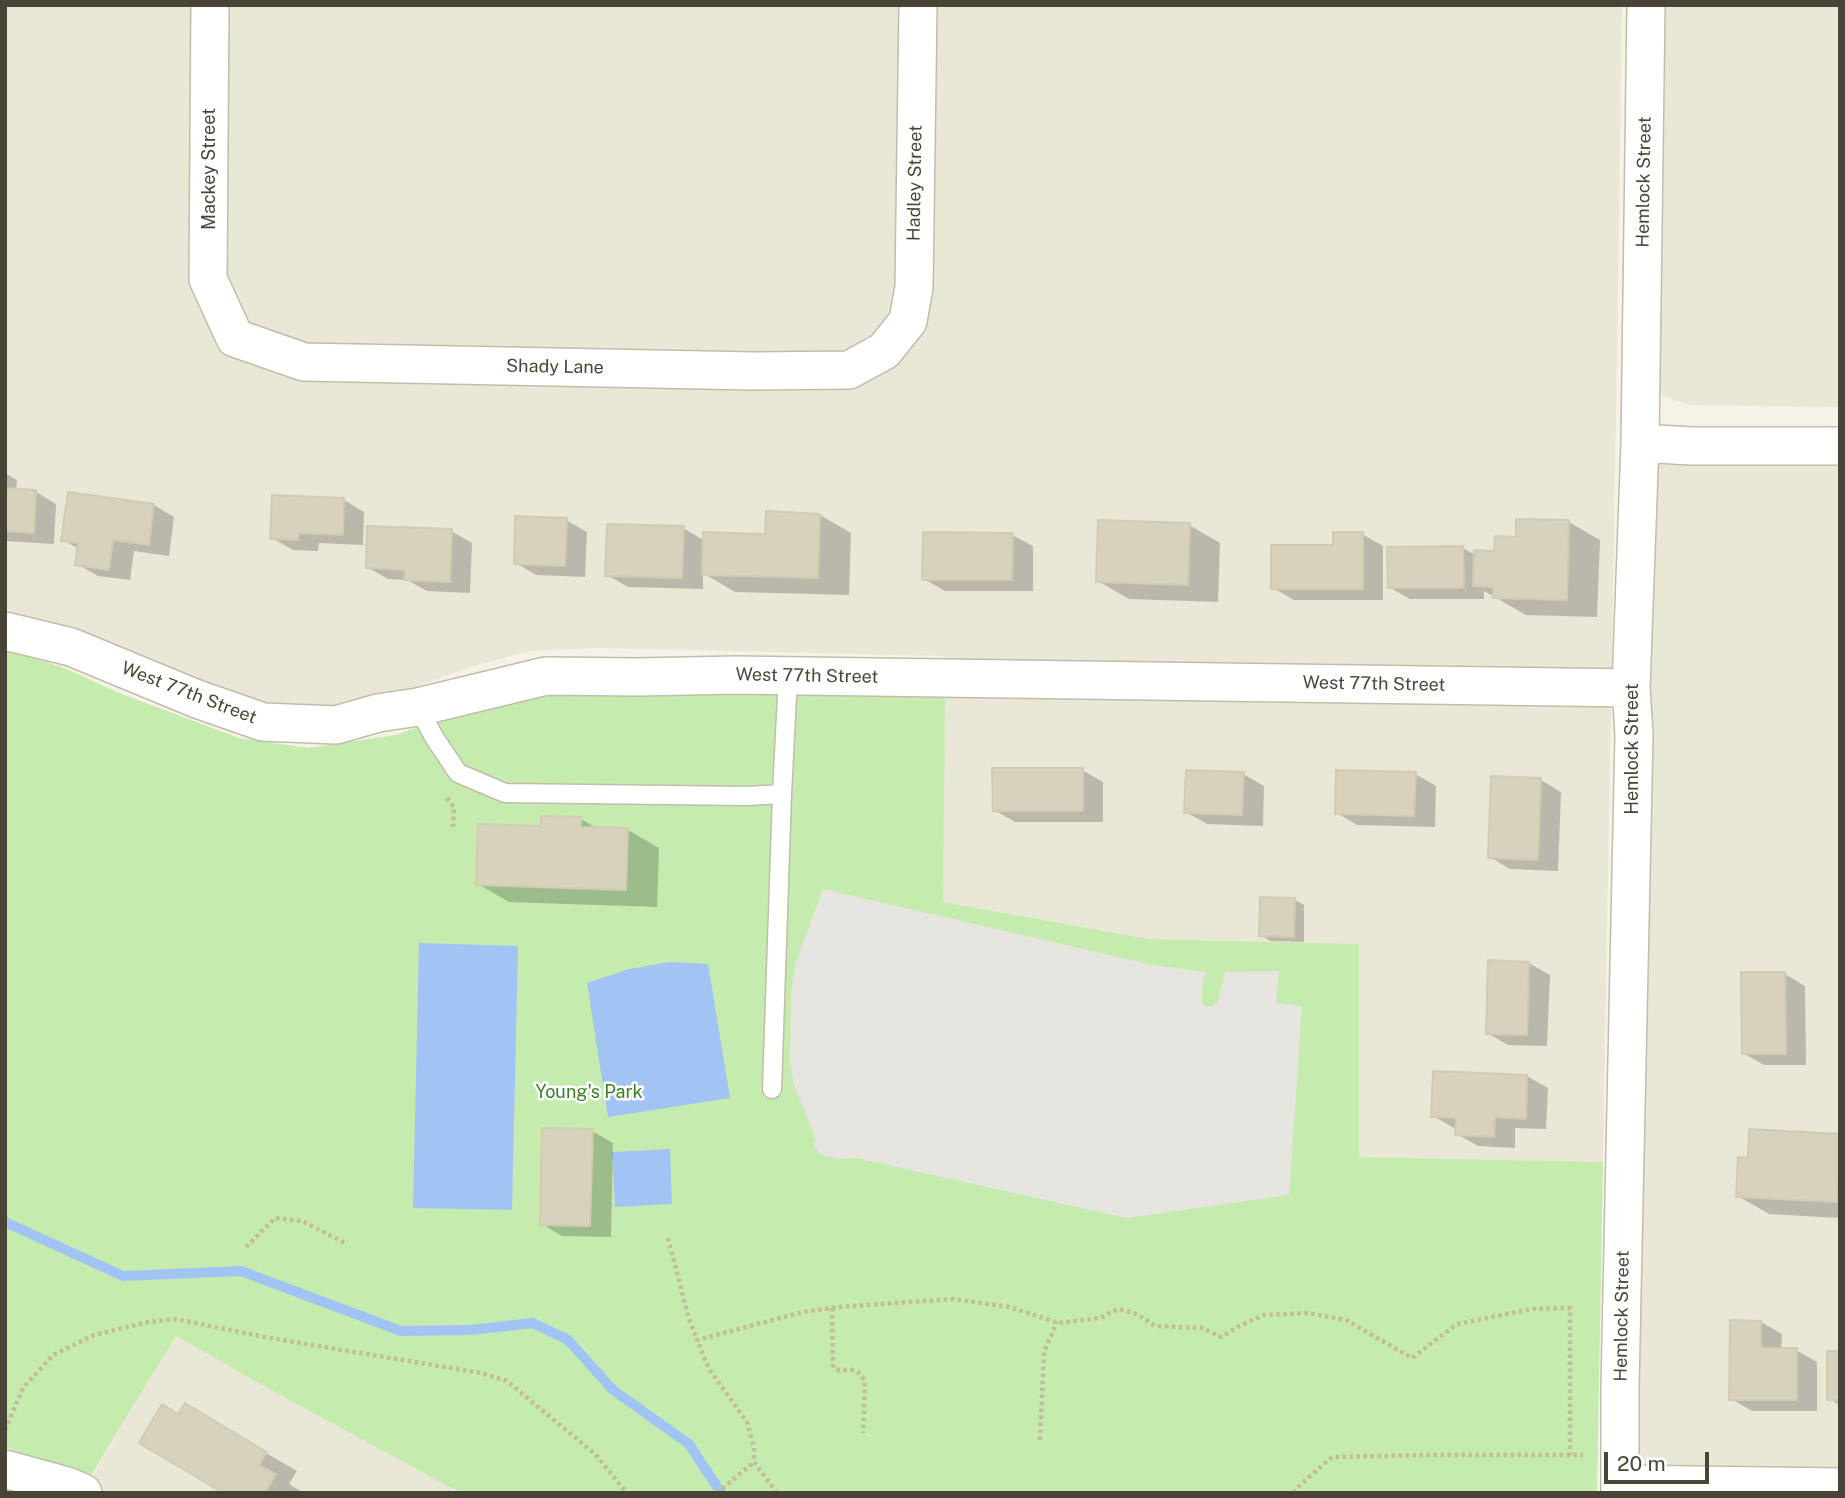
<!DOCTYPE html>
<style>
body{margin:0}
#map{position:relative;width:1845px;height:1498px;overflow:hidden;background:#f5f3e8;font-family:"Public Sans",sans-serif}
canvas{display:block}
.frame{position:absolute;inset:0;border:7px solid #494536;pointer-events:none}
.scale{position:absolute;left:1604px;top:1452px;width:105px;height:32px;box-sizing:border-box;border:4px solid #494536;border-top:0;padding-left:9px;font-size:21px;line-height:24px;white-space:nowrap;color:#494536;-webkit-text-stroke:5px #fff;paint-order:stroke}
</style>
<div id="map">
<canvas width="1845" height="1498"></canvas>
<div class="frame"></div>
<div class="scale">20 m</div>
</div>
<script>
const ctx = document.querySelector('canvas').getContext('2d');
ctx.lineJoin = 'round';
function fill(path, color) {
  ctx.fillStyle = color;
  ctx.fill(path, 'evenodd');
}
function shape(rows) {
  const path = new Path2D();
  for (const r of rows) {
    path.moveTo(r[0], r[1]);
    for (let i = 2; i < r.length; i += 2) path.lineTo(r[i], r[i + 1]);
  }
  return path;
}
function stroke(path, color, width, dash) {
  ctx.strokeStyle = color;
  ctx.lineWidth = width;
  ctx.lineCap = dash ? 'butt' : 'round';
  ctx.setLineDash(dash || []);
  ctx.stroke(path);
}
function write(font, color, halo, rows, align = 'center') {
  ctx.font = font + ' "Public Sans",sans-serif';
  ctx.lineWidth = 5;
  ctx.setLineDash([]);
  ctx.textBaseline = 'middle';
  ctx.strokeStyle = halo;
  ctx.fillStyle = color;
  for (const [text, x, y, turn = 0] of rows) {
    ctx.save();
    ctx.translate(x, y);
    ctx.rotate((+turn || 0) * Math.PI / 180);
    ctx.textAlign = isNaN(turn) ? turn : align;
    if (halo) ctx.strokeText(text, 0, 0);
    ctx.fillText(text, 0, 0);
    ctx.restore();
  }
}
const residential = shape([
 [5,5,1622,5,1616,420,1603,1162,1359,1157,1358,944,1149,939,943,902,944,656,599,648,529,651,471,667,396,694,329,706,256,702,94,644,5,609],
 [1656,5,1840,5,1840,407,1689,405,1663,396,1652,376],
 [1840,458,1840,1493,1633,1493,1650,478,1661,460],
 [176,1336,278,1394,461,1493,82,1493]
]);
const green = shape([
 [5,650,62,667,119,693,239,738,309,748,395,735,460,713,545,690,945,695,943,902,1149,939,1359,944,1359,1157,1603,1162,1597,1493,461,1493,278,1394,176,1336,89,1479,5,1447]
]);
const parking = shape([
 [823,889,1153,965,1206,972,1202,984,1202,1002,1206,1006,1214,1006,1218,1001,1225,972,1279,971,1276,1003,1302,1006,1289,1195,1127,1218,856,1158,837,1159,820,1154,813,1144,816,1139,793,1082,790,1061,791,992,796,962]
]);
const water = shape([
 [419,943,518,946,512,1210,413,1208],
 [670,962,708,964,730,1098,608,1117,587,983,629,969],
 [670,1149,672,1204,615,1207,612,1152]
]);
const shadow = shape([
 [5,473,17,480,16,490,36,492,56,504,54,544,5,541],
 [344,500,364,512,363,545,319,543,318,551,293,550,272,538],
 [154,505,174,517,169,556,134,551,130,580,98,576,77,564,79,549,63,540],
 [820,515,851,533,849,595,735,592,703,573,703,589,628,587,607,575,683,528,705,541,767,535],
 [566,520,587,532,585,577,536,575,516,563],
 [1569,522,1600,540,1597,617,1526,615,1484,591,1484,599,1410,599,1389,587,1463,548,1475,555,1496,552,1518,539],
 [1189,525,1220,543,1218,602,1129,599,1098,581],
 [451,531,472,543,470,593,427,591,407,580,388,579,367,567],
 [1362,534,1383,546,1383,600,1294,600,1273,588,1335,547],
 [1012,535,1033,546,1033,591,945,591,924,579],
 [1082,770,1103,782,1103,822,1015,822,994,810],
 [1243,774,1264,786,1263,826,1207,824,1186,812],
 [1415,774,1436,786,1435,827,1357,825,1337,813],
 [1541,780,1561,792,1558,871,1510,869,1490,857],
 [581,819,598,829,628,830,659,848,657,907,509,902,478,884,542,827],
 [1295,900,1304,905,1304,942,1270,941,1261,935],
 [1529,963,1550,975,1547,1046,1508,1045,1487,1033],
 [1785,974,1805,986,1806,1065,1764,1065,1743,1053],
 [1527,1076,1548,1088,1546,1129,1515,1128,1515,1148,1478,1146,1457,1134,1457,1128,1454,1128,1433,1116],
 [592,1131,613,1143,611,1237,562,1236,542,1224],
 [1840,1136,1840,1218,1769,1214,1738,1196,1749,1159],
 [1761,1322,1782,1334,1781,1350,1796,1350,1817,1362,1817,1411,1752,1411,1731,1399],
 [1840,1353,1840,1405,1829,1399],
 [185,1406,297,1471,289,1484,304,1493,227,1493,179,1416]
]);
const stream = shape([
 [5,1222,123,1276,241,1271,401,1331,470,1330,533,1323,568,1340,613,1390,689,1444,721,1493]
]);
const building = shape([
 [5,488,36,490,34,533,5,531,5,488],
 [68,492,154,504,149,545,113,540,109,570,75,565,78,543,61,541,68,492],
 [272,495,344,498,343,535,299,533,298,540,270,539,272,495],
 [766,511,820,514,818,578,702,575,703,532,765,534,766,511],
 [515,516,567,518,565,566,514,564,515,516],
 [1516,519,1569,520,1567,600,1493,598,1493,587,1473,586,1474,550,1494,551,1495,536,1516,537,1516,519],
 [1098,520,1190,523,1188,585,1096,582,1098,520],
 [607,524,684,526,682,578,605,576,607,524],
 [367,526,452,529,450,582,404,580,405,570,366,568,367,526],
 [923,532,1013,533,1012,580,922,580,923,532],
 [1333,532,1363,532,1363,589,1271,589,1271,545,1333,545,1333,532],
 [1463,546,1464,588,1388,588,1387,547,1463,546],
 [992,768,1083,768,1083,811,993,811,992,768],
 [1186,770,1244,772,1242,815,1184,813,1186,770],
 [1336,770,1416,772,1414,816,1335,814,1336,770],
 [1491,776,1541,778,1538,860,1488,858,1491,776],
 [541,816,581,817,581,827,628,828,626,890,476,885,478,824,541,826,541,816],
 [1260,897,1295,898,1294,937,1259,936,1260,897],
 [1488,960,1529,962,1527,1035,1486,1034,1488,960],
 [1741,972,1785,972,1786,1054,1742,1054,1741,972],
 [1433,1071,1527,1075,1526,1119,1495,1117,1494,1137,1455,1135,1456,1118,1431,1117,1433,1071],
 [542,1128,593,1129,590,1226,540,1225,542,1128],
 [1749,1129,1840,1134,1838,1202,1736,1197,1738,1157,1748,1158,1749,1129],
 [1730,1320,1761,1321,1761,1348,1797,1348,1797,1400,1729,1400,1730,1320],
 [1827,1351,1840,1351,1840,1400,1827,1400,1827,1351],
 [185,1403,267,1452,259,1465,276,1474,265,1493,223,1493,139,1443,162,1404,178,1414,185,1403]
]);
const path = shape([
 [447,798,454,807,453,827],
 [668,1238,689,1319,697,1340],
 [246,1247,275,1218,302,1221,347,1244],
 [832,1308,833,1365,835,1369,838,1370,853,1370,859,1373,865,1381,863,1433],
 [5,1430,23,1388,53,1355,94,1335,148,1322,176,1319,264,1337,481,1373,507,1381,595,1454,627,1493],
 [1040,1440,1044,1352,1057,1322],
 [717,1493,754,1462],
 [777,1493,754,1462,754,1448,747,1422,709,1369,697,1340,803,1312,839,1307,953,1299,1009,1307,1059,1323,1100,1318,1118,1309,1137,1314,1155,1326,1203,1328,1221,1337,1241,1325,1264,1315,1308,1313,1346,1320,1412,1358,1457,1324,1531,1309,1570,1308,1570,1455],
 [1294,1493,1301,1484,1332,1457,1428,1455,1583,1455]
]);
const service = shape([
 [418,707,434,737,458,773,505,793,747,796,782,794],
 [772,1089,782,794,788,676]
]);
const minor = shape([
 [210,5,208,279,235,338,304,362,753,371,849,370,884,351,908,321,914,287,918,5],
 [1640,443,1691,446,1840,446],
 [5,631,71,647,197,699,263,722,336,725,378,713,418,707,546,676,638,677,736,675,1631,688],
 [5,1469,67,1486,83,1493],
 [1620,1484,1840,1487],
 [1620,1493,1620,1387,1634,735,1631,688,1640,443,1646,5]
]);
const streetNames = [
 ["Mackey Street",209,169,-90],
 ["Hemlock Street",1644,182,-89],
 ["Hadley Street",915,183,-89],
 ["Shady Lane",555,367,1],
 ["West 77th Street",807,676,1],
 ["West 77th Street",1374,684,1],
 ["West 77th Street",189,693,21],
 ["Hemlock Street",1632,749,-90],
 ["Hemlock Street",1622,1316,-89]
];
const parkNames = [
 ["Young's Park",589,1092]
];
fill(residential, '#e9e7d6');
fill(green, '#c5ebaf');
fill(parking, '#e6e5e0');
fill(water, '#a1c4f5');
fill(shadow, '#0003');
stroke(stream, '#a1c4f5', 10);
fill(building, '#d7d2bd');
stroke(building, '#d3cbb0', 2);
stroke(service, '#c1bdaa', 21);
stroke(minor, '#c1bdaa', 40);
stroke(path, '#c4bd9a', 4.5, [3.5, 3.5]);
stroke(service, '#fff', 18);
stroke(minor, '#fff', 37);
write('18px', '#494536', '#fff', streetNames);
write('18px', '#377f25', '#fff', parkNames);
</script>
